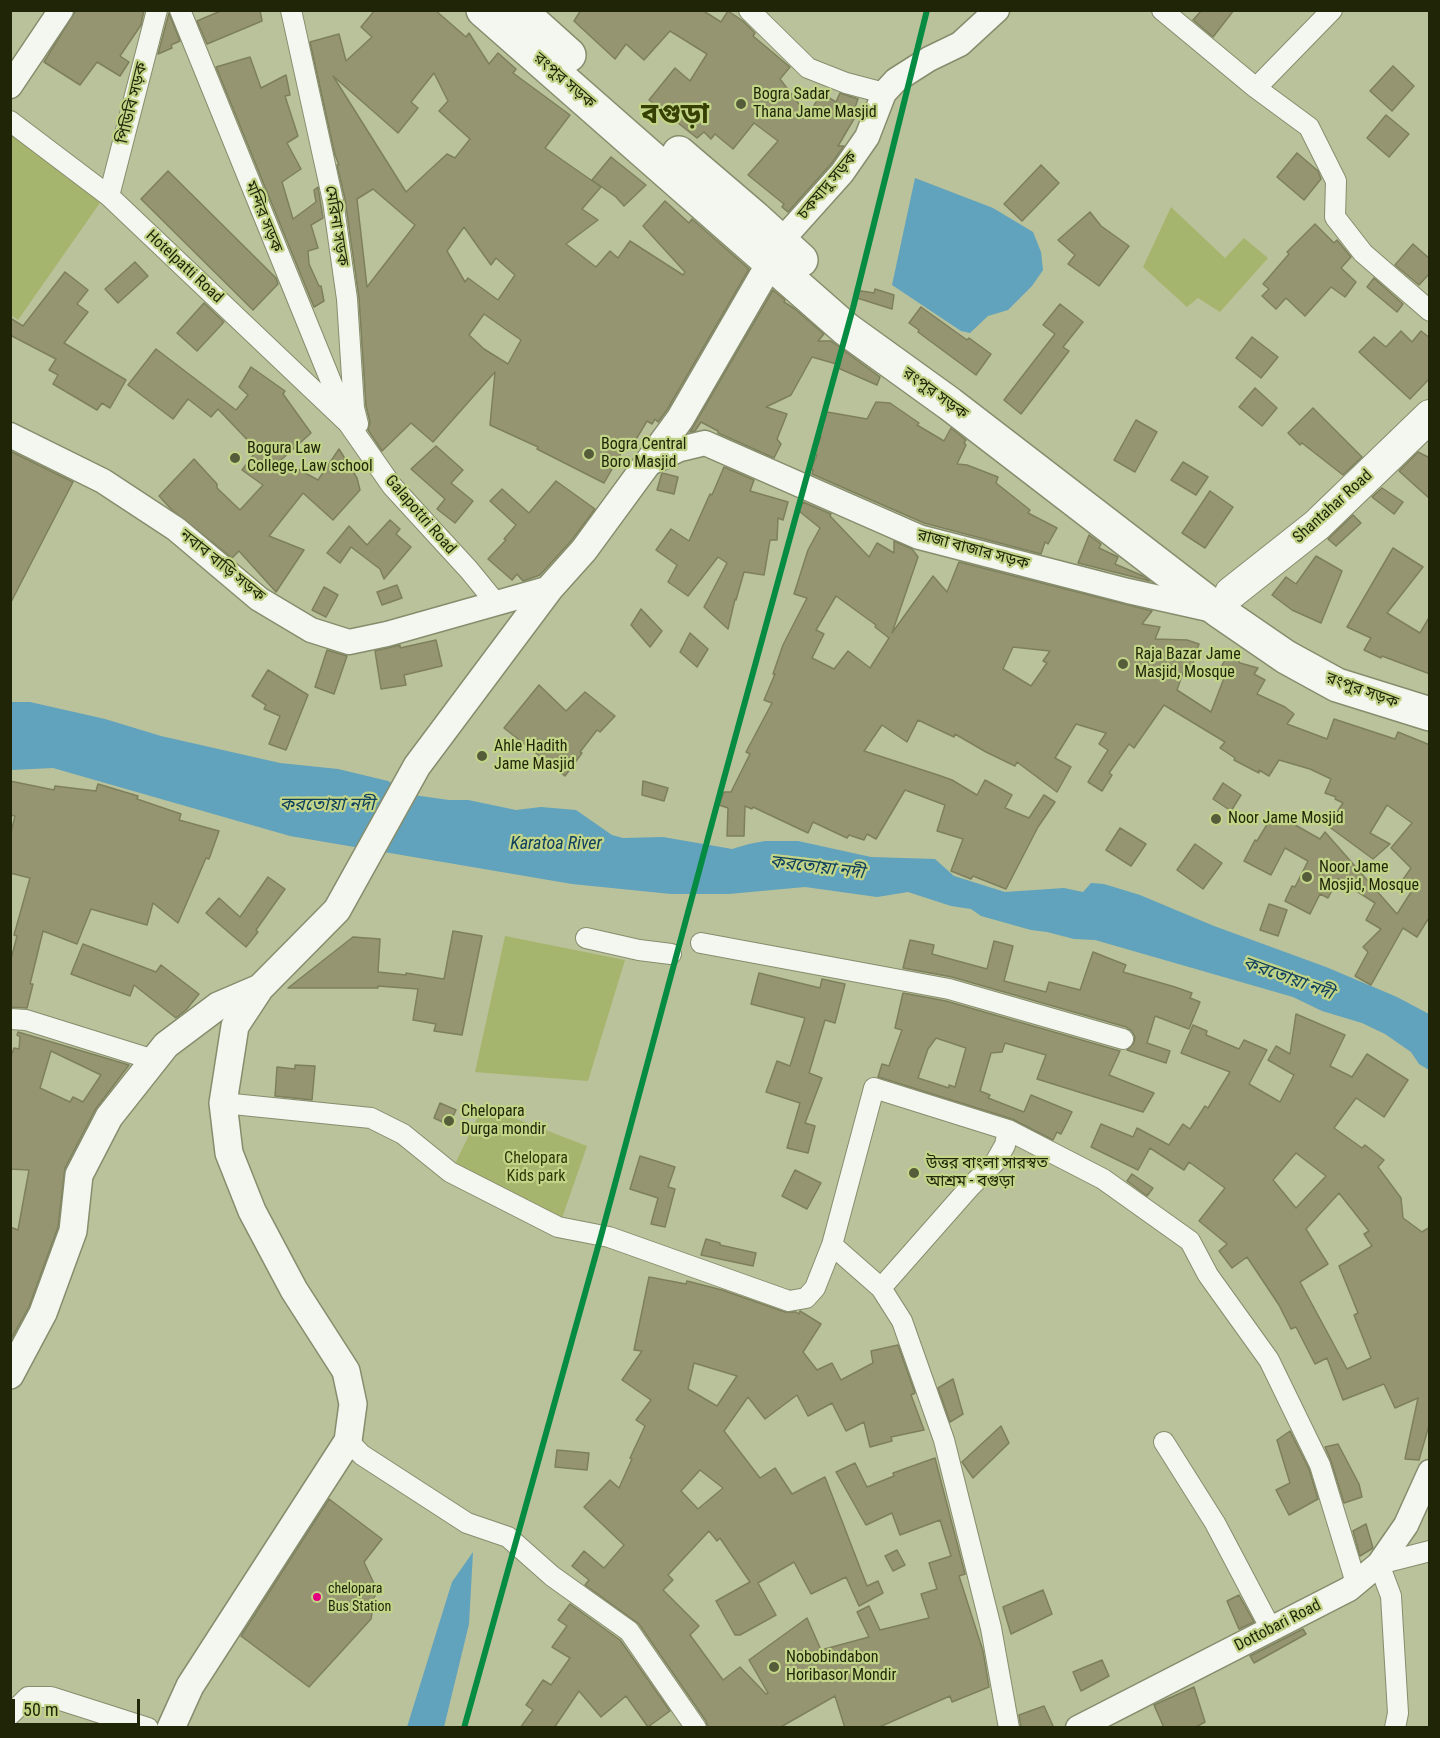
<!DOCTYPE html>
<meta charset="utf-8">
<style>
body{margin:0}
#map{position:relative;width:1440px;height:1738px;overflow:hidden;background:#b9c29a;font-family:"Roboto Condensed",sans-serif}
canvas{display:block}
.frame{position:absolute;inset:0;border:12px solid #1f2506;pointer-events:none}
.scale{position:absolute;left:12px;top:1699px;width:128px;height:27px;box-sizing:border-box;border:3px solid #1f2506;border-top:0;padding-left:8px;font-size:18px;line-height:21px;white-space:nowrap;color:#1f2506;-webkit-text-stroke:4px #c2d488;paint-order:stroke}
</style>
<div id="map">
<canvas width="1440" height="1738"></canvas>
<div class="frame"></div>
<div class="scale">50 m</div>
</div>
<script>
const ctx = document.querySelector('canvas').getContext('2d');
ctx.lineJoin = 'round';
function fill(path, color) {
  ctx.fillStyle = color;
  ctx.fill(path, 'evenodd');
}
function shape(rows) {
  const path = new Path2D();
  for (const r of rows) {
    path.moveTo(r[0], r[1]);
    for (let i = 2; i < r.length; i += 2) path.lineTo(r[i], r[i + 1]);
  }
  return path;
}
function stroke(path, color, width, dash) {
  ctx.strokeStyle = color;
  ctx.lineWidth = width;
  ctx.lineCap = dash ? 'butt' : 'round';
  ctx.setLineDash(dash || []);
  ctx.stroke(path);
}
function write(font, color, halo, rows, align = 'center') {
  ctx.font = font + ' "Roboto Condensed","Noto Sans Bengali",sans-serif';
  ctx.lineWidth = 4.5;
  ctx.setLineDash([]);
  ctx.textBaseline = 'middle';
  ctx.strokeStyle = halo;
  ctx.fillStyle = color;
  for (const [text, x, y, turn = 0] of rows) {
    ctx.save();
    ctx.translate(x, y);
    ctx.rotate((+turn || 0) * Math.PI / 180);
    ctx.textAlign = isNaN(turn) ? turn : align;
    if (halo) ctx.strokeText(text, 0, 0);
    ctx.fillText(text, 0, 0);
    ctx.restore();
  }
}
const green = shape([
 [11,131,104,197,18,320,11,315],
 [1171,207,1225,258,1244,238,1268,258,1220,312,1198,298,1187,307,1143,267],
 [505,936,625,960,588,1081,475,1072],
 [483,1106,587,1146,560,1224,452,1170]
]);
const water = shape([
 [915,178,993,208,1033,232,1041,252,1043,270,1032,286,1008,310,988,316,970,333,961,331,892,285],
 [11,702,30,702,105,719,161,736,280,763,338,769,388,781,413,795,449,800,468,800,516,810,541,807,576,810,612,835,623,838,663,837,732,849,749,844,765,841,798,841,871,857,935,859,954,876,1005,892,1064,888,1083,892,1091,883,1104,884,1140,895,1214,926,1326,967,1397,997,1429,1014,1429,1070,1419,1064,1411,1052,1385,1034,1362,1023,1322,1011,1293,997,1095,940,1074,939,1047,932,1031,930,981,916,971,909,951,906,908,892,877,897,805,887,729,894,671,894,572,884,290,836,53,768,11,770],
 [473,1552,469,1624,444,1727,407,1727,452,1582]
]);
const building = shape([
 [76,10,144,10,141,25,120,56,129,62,120,76,97,62,80,85,44,62,76,10],
 [223,10,260,10,262,21,207,44,197,21,223,10],
 [375,10,435,10,466,37,469,33,489,64,498,53,516,69,513,73,570,115,545,148,601,187,582,209,598,220,566,244,596,267,610,251,618,258,630,241,683,275,685,272,643,226,665,201,689,223,692,219,749,269,667,410,658,422,655,419,652,424,647,421,632,446,627,443,604,483,537,449,538,447,490,425,495,372,433,442,411,423,382,451,368,430,370,422,366,406,359,298,345,199,337,165,339,165,335,155,310,42,339,34,346,61,372,37,361,27,375,10],
 [434,73,448,101,439,111,470,139,455,158,447,154,406,192,333,76,398,133,418,108,411,102,434,73],
 [373,189,415,225,367,287,357,199,373,189],
 [464,227,491,265,496,258,515,275,498,300,468,278,465,282,447,251,464,227],
 [484,314,521,340,508,364,484,349,469,335,484,314],
 [581,10,702,10,721,22,728,11,743,21,755,33,753,36,790,67,780,79,808,116,821,93,836,102,840,93,858,99,854,110,858,112,838,146,844,146,831,164,788,212,782,207,784,204,748,175,778,141,754,123,733,149,715,134,711,139,704,132,697,138,649,100,675,68,690,81,707,54,670,31,644,60,626,44,615,59,574,21,581,10],
 [1202,10,1234,10,1213,37,1193,20,1202,10],
 [169,13,180,41,171,45,172,48,158,54,169,13],
 [250,57,261,88,286,75,290,95,285,96,298,136,287,143,301,169,282,182,293,219,316,202,314,190,318,187,323,218,311,225,318,248,308,251,309,264,319,286,321,286,324,301,314,307,216,67,250,57],
 [1393,66,1414,86,1392,111,1370,91,1393,66],
 [1386,115,1409,134,1389,157,1367,138,1386,115],
 [1297,153,1318,171,1321,179,1304,200,1277,177,1297,153],
 [611,157,646,185,624,206,616,197,592,180,611,157],
 [1041,165,1059,183,1022,221,1004,204,1041,165],
 [168,171,276,278,278,284,253,310,141,199,168,171],
 [1090,212,1101,226,1129,246,1099,286,1068,264,1075,255,1058,240,1090,212],
 [1315,224,1334,243,1337,240,1351,257,1341,268,1356,282,1345,297,1331,287,1305,316,1286,298,1276,309,1262,296,1269,289,1263,284,1289,254,1287,252,1315,224],
 [1413,244,1430,259,1430,273,1419,285,1395,265,1413,244],
 [135,262,148,276,118,303,105,289,135,262],
 [65,272,88,290,77,304,88,312,64,343,126,380,110,408,102,403,97,410,53,384,58,375,49,370,56,359,10,335,10,318,23,326,65,272],
 [1374,278,1403,304,1397,312,1367,287,1374,278],
 [875,289,894,295,892,309,854,297,855,290,874,293,875,289],
 [773,290,785,300,784,302,795,309,824,334,818,341,831,341,880,377,877,385,838,368,840,365,812,357,791,395,766,407,787,414,777,439,781,444,774,458,718,433,718,431,701,422,695,431,690,432,773,290],
 [204,303,224,322,197,351,177,333,204,303],
 [1060,304,1083,322,1063,347,1069,351,1021,414,1004,400,1055,334,1043,325,1060,304],
 [921,307,967,340,969,338,991,354,976,375,918,332,919,330,909,323,921,307],
 [1401,331,1412,342,1421,331,1430,338,1430,378,1410,399,1359,352,1374,337,1386,347,1401,331],
 [1252,337,1278,357,1261,378,1236,358,1252,337],
 [156,349,236,410,248,395,239,387,251,367,285,391,283,394,311,433,281,460,318,480,339,449,357,478,360,490,333,520,303,493,269,536,304,550,276,592,239,551,232,558,172,510,159,496,194,459,217,484,217,488,240,510,263,485,242,470,257,450,218,409,211,417,188,399,173,419,128,385,156,349],
 [1255,388,1277,408,1262,426,1239,407,1255,388],
 [876,402,890,403,919,423,917,425,944,441,951,428,966,440,964,443,966,445,957,464,967,465,998,477,996,483,1030,510,1028,513,1057,528,1048,544,1045,542,1041,554,924,523,812,474,813,470,811,469,817,455,814,454,821,437,819,436,827,412,867,419,876,402],
 [1313,408,1362,457,1343,475,1302,443,1300,445,1288,433,1313,408],
 [1136,420,1157,432,1135,472,1114,460,1136,420],
 [436,446,463,470,451,483,473,501,455,523,437,509,445,499,411,469,436,446],
 [10,451,73,482,10,604,10,451],
 [1418,452,1430,458,1430,499,1399,471,1418,452],
 [1183,462,1208,477,1196,495,1171,480,1183,462],
 [724,467,754,480,750,491,788,502,783,520,778,518,777,540,770,540,764,575,744,572,736,600,735,599,728,629,704,607,727,563,718,557,688,596,668,582,677,565,656,550,671,529,689,541,710,494,712,495,724,467],
 [662,473,678,477,674,494,657,490,662,473],
 [556,481,595,509,572,540,540,575,523,581,517,574,512,580,488,559,506,540,504,539,516,525,490,501,502,489,529,513,556,481],
 [1382,488,1403,502,1394,514,1372,497,1382,488],
 [1210,491,1233,507,1205,548,1182,533,1210,491],
 [803,502,831,514,830,516,869,557,877,543,894,553,894,541,912,549,918,557,892,633,933,576,947,592,959,562,1152,611,1142,624,1160,627,1155,639,1187,640,1199,644,1192,666,1186,664,1177,690,1211,712,1226,673,1221,667,1230,651,1240,663,1258,668,1254,674,1265,680,1257,694,1285,707,1294,714,1287,724,1327,739,1334,719,1395,739,1398,732,1430,745,1430,916,1417,937,1403,928,1371,985,1355,976,1368,952,1363,947,1381,929,1366,920,1375,903,1338,879,1328,898,1320,894,1310,914,1285,901,1292,886,1295,887,1308,861,1285,848,1271,875,1244,861,1255,840,1257,841,1274,813,1320,839,1325,832,1397,914,1413,889,1402,881,1411,868,1391,848,1412,823,1387,805,1370,833,1390,844,1373,859,1328,826,1343,803,1335,799,1336,797,1325,793,1331,779,1310,769,1279,760,1269,776,1259,770,1259,773,1234,760,1235,758,1220,748,1225,742,1164,705,1134,748,1129,744,1109,773,1112,775,1102,791,1088,782,1108,750,1099,744,1106,733,1076,724,1055,758,1071,767,1057,792,1017,762,1015,766,986,752,955,734,954,737,918,720,907,742,882,725,864,751,938,775,952,780,977,795,985,780,1012,795,1005,808,1029,818,1044,795,1055,802,1038,827,1006,889,973,876,971,879,951,871,963,839,937,831,945,805,905,790,876,839,867,834,864,840,849,835,847,838,813,822,808,833,753,807,752,809,745,806,744,836,727,836,728,808,719,805,724,792,731,792,750,754,746,752,772,703,764,700,775,674,773,674,783,645,807,598,794,594,808,550,820,528,799,511,803,502],
 [836,596,876,625,875,627,889,638,870,668,848,651,834,669,812,658,824,634,816,630,836,596],
 [1013,647,1050,651,1043,661,1047,663,1031,686,1003,669,1013,647],
 [1353,515,1361,523,1336,546,1328,539,1353,515],
 [390,520,400,529,396,534,411,547,384,579,380,569,351,547,340,563,327,553,349,526,367,545,390,520],
 [1089,535,1101,544,1099,548,1118,557,1115,564,1143,576,1150,581,1078,563,1089,535],
 [1393,548,1423,567,1387,613,1420,633,1430,616,1430,674,1382,656,1381,658,1364,650,1371,638,1347,627,1393,548],
 [1316,556,1342,571,1321,623,1292,610,1272,595,1286,577,1296,584,1316,556],
 [397,585,402,598,382,605,377,592,397,585],
 [324,587,338,595,326,617,312,610,324,587],
 [641,609,662,631,650,647,631,625,641,609],
 [690,633,708,649,697,667,680,652,690,633],
 [436,640,442,666,404,675,406,685,381,689,375,651,400,645,400,648,436,640],
 [327,650,347,656,334,694,315,687,327,650],
 [268,670,308,695,286,750,269,744,280,716,264,709,266,705,252,696,268,670],
 [539,685,566,711,585,692,615,716,600,732,597,730,580,752,582,753,565,776,504,728,539,685],
 [10,781,54,790,55,786,96,791,98,784,138,796,137,799,181,814,179,820,219,831,209,859,206,858,178,923,153,903,147,925,91,909,77,944,43,931,30,984,33,984,27,1008,10,1007,10,963,17,936,14,935,30,878,10,873,10,836,15,816,10,815,10,781],
 [643,781,668,788,664,801,642,795,643,781],
 [1223,783,1241,795,1231,811,1213,799,1223,783],
 [1120,828,1146,844,1131,866,1106,850,1120,828],
 [1195,844,1222,863,1203,889,1177,870,1195,844],
 [268,877,285,889,256,930,258,932,246,947,206,913,219,898,240,917,268,877],
 [1269,904,1287,910,1278,936,1260,930,1269,904],
 [453,931,482,936,462,1035,434,1031,436,1024,413,1020,418,989,378,986,378,988,288,988,353,937,380,939,378,972,406,975,406,973,444,979,453,931],
 [910,940,934,945,932,954,987,969,994,941,1013,946,1004,981,1046,992,1049,982,1080,990,1093,952,1126,965,1123,972,1175,987,1192,993,1190,998,1200,1002,1189,1029,1155,1016,1147,1043,1170,1051,1166,1063,1127,1050,1134,1043,1135,1037,1132,1031,1126,1027,952,977,903,968,910,940],
 [83,944,156,972,161,965,199,994,186,1010,176,1018,134,985,130,996,71,974,83,944],
 [759,973,820,988,822,979,845,984,835,1023,825,1020,809,1073,822,1078,805,1123,815,1126,808,1153,787,1148,800,1103,766,1092,777,1061,790,1066,805,1018,751,1004,759,973],
 [903,993,946,1001,1120,1051,1109,1075,1154,1093,1143,1112,1037,1079,1046,1055,1005,1043,1002,1052,991,1053,980,1091,990,1095,988,1098,1024,1112,1031,1095,1072,1112,1061,1134,1057,1132,1053,1140,1012,1119,878,1077,882,1064,889,1066,902,1030,895,1028,903,993],
 [936,1038,966,1048,955,1087,949,1085,949,1088,918,1078,928,1049,936,1038],
 [1296,1014,1345,1035,1330,1066,1352,1077,1367,1054,1408,1080,1384,1117,1356,1098,1334,1128,1362,1148,1365,1145,1384,1160,1378,1167,1401,1198,1403,1218,1422,1232,1430,1227,1430,1422,1419,1460,1405,1459,1418,1398,1395,1408,1384,1384,1343,1400,1327,1358,1315,1364,1296,1327,1291,1329,1279,1305,1247,1257,1232,1268,1219,1251,1227,1244,1199,1221,1225,1188,1189,1162,1184,1170,1150,1148,1138,1170,1091,1147,1101,1124,1133,1137,1137,1128,1169,1145,1183,1124,1190,1129,1205,1106,1208,1108,1230,1072,1181,1053,1193,1025,1207,1031,1206,1035,1239,1049,1244,1040,1267,1050,1249,1084,1280,1102,1294,1075,1268,1060,1276,1046,1290,1054,1296,1014],
 [1296,1153,1326,1176,1296,1208,1273,1180,1296,1153],
 [1339,1193,1369,1231,1364,1234,1372,1246,1339,1266,1358,1313,1354,1315,1371,1358,1347,1369,1300,1282,1328,1264,1306,1229,1339,1193],
 [18,1032,129,1065,95,1110,65,1168,58,1227,29,1307,10,1341,10,1227,18,1230,29,1170,10,1169,10,1059,14,1048,19,1049,20,1037,17,1035,18,1032],
 [51,1051,101,1075,83,1102,73,1097,70,1102,40,1088,51,1051],
 [295,1065,315,1066,312,1100,275,1096,277,1067,295,1069,295,1065],
 [440,1103,456,1110,449,1125,434,1118,440,1103],
 [640,1156,675,1167,668,1187,675,1189,665,1227,651,1224,658,1198,630,1189,640,1156],
 [795,1170,821,1183,807,1209,782,1196,795,1170],
 [1132,1174,1153,1188,1147,1196,1127,1181,1132,1174],
 [706,1239,720,1243,720,1245,756,1253,753,1266,701,1255,706,1239],
 [649,1277,686,1284,687,1281,722,1290,785,1312,796,1312,799,1314,800,1311,821,1324,803,1352,817,1370,832,1363,841,1380,873,1363,871,1351,898,1345,915,1393,911,1395,924,1430,891,1437,892,1441,870,1447,864,1422,846,1431,832,1403,808,1416,797,1395,765,1419,748,1397,724,1431,760,1478,775,1468,792,1494,825,1477,867,1586,878,1581,883,1593,859,1606,846,1577,811,1594,794,1562,758,1583,776,1615,740,1635,735,1635,716,1601,750,1582,720,1538,717,1541,709,1531,668,1575,673,1580,663,1590,699,1626,690,1635,723,1680,740,1667,766,1694,768,1693,749,1660,807,1618,821,1650,869,1637,857,1612,869,1606,880,1630,929,1618,921,1594,937,1589,929,1563,951,1556,940,1520,900,1535,892,1513,866,1525,836,1472,855,1463,867,1487,894,1476,893,1473,935,1458,965,1574,959,1576,983,1651,989,1687,952,1702,950,1696,877,1728,845,1728,835,1696,779,1728,708,1728,706,1721,639,1624,585,1585,589,1580,572,1566,584,1551,604,1568,624,1545,584,1507,610,1480,619,1488,632,1459,630,1458,645,1426,636,1420,651,1400,622,1380,642,1351,634,1350,649,1277],
 [694,1363,737,1376,717,1406,688,1389,694,1363],
 [700,1470,723,1488,698,1509,681,1491,700,1470],
 [953,1379,963,1414,950,1422,938,1388,953,1379],
 [1001,1426,1009,1443,973,1478,962,1462,1001,1426],
 [1290,1431,1309,1469,1318,1499,1289,1515,1276,1490,1290,1483,1277,1440,1290,1431],
 [1338,1444,1359,1484,1362,1497,1344,1503,1331,1461,1325,1447,1338,1444],
 [557,1450,589,1453,587,1470,555,1467,557,1450],
 [329,1499,382,1539,364,1562,376,1588,371,1619,309,1687,241,1636,329,1499],
 [1366,1524,1373,1548,1360,1556,1353,1531,1366,1524],
 [897,1550,905,1565,893,1571,885,1556,897,1550],
 [1043,1590,1052,1614,1011,1634,1003,1607,1043,1590],
 [1239,1595,1254,1622,1239,1629,1227,1601,1239,1595],
 [570,1604,620,1640,670,1711,648,1727,626,1696,601,1717,579,1691,554,1728,520,1728,533,1710,526,1705,543,1680,551,1685,570,1658,552,1647,567,1626,558,1620,570,1604],
 [1303,1629,1306,1634,1254,1663,1250,1656,1303,1629],
 [1102,1660,1109,1676,1081,1691,1073,1672,1102,1660],
 [1194,1687,1205,1722,1194,1728,1164,1728,1154,1705,1194,1687],
 [1044,1706,1054,1728,1021,1728,1019,1715,1044,1706]
]);
const minor = shape([
 [180,10,345,416],
 [291,10,333,201,347,299,354,408,358,424],
 [749,10,808,68,846,83,884,93],
 [1162,10,1256,88,1309,127,1336,181,1335,217,1363,253,1430,311],
 [1256,88,1332,10],
 [10,121,109,196,348,423,392,486,469,570,496,603],
 [109,196,157,10],
 [586,938,639,950,671,954],
 [701,943,949,989,1123,1039],
 [10,1019,26,1020,154,1060],
 [223,1103,371,1118,403,1134,450,1172,558,1227,609,1237,789,1301,806,1298,815,1288,832,1245,874,1088,1008,1130,1103,1179,1190,1241,1208,1275,1269,1360,1320,1465,1356,1583],
 [832,1245,881,1288,902,1321,944,1440,991,1628,1009,1728],
 [881,1288,970,1187,996,1161,1005,1145,1008,1130],
 [348,1441,362,1455,467,1523,508,1537,552,1576,629,1631,696,1728],
 [1164,1442,1215,1523,1271,1629],
 [10,1715,28,1697,51,1697,148,1728],
 [1395,1728,1398,1713,1391,1596,1379,1564,1430,1551]
]);
const tertiary = shape([
 [10,86,61,10],
 [781,241,842,173,867,137,884,93,896,80,929,59,960,44,997,10],
 [10,435,103,481,176,529,259,599,311,630,349,642,387,634,550,588],
 [705,443,919,537,1128,591,1213,610],
 [646,465,680,449,705,443],
 [1078,1728,1349,1589,1379,1564,1406,1525,1430,1472]
]);
const secondary = shape([
 [10,1375,43,1313,73,1231,79,1175,109,1117,166,1045,218,1006,260,988],
 [171,1728,190,1686,348,1441,353,1404,346,1371,294,1290,252,1211,229,1153,223,1103,235,1026,260,988,337,910,417,766,550,588,584,550,680,419,771,262]
]);
const primary = shape([
 [1231,593,1317,525,1430,416]
]);
const trunk = shape([
 [483,10,846,329,950,404,1219,611,1286,657,1337,685,1430,714],
 [519,10,569,55],
 [679,153,755,218,801,260]
]);
const rail1 = shape([
 [464,1728,601,1236,723,782,853,308,927,10]
]);
const markers = [
 [741,104,6,"#555c3a"],
 [589,454,6,"#555c3a"],
 [235,458,6,"#555c3a"],
 [1123,664,6,"#555c3a"],
 [482,756,6,"#555c3a"],
 [1216,819,6,"#555c3a"],
 [1307,877,6,"#555c3a"],
 [449,1121,6,"#555c3a"],
 [914,1173,6,"#555c3a"],
 [317,1597,5,"#e5007d"],
 [774,1667,6,"#555c3a"]
];
const busNames = [
 ["chelopara",328,1589],
 ["Bus Station",328,1607]
];
const streetNames = [
 ["রংপুর সড়ক",564,81,41],
 ["পিডিবি সড়ক",133,103,-76],
 ["চকযাদু সড়ক",828,186,-50],
 ["মন্দির সড়ক",263,217,68],
 ["মেরিনা সড়ক",336,226,81],
 ["Hotelpatti Road",184,267,43],
 ["রংপুর সড়ক",935,394,36],
 ["Shantahar Road",1333,507,-42],
 ["Galapottri Road",420,515,49],
 ["রাজা বাজার সড়ক",973,550,15],
 ["নবাব বাড়ি সড়ক",222,566,39],
 ["রংপুর সড়ক",1362,691,20],
 ["Dottobari Road",1278,1626,-27]
];
const poiNames = [
 ["Bogra Sadar",753,95],
 ["Thana Jame Masjid",753,113],
 ["Bogra Central",601,445],
 ["Boro Masjid",601,463],
 ["Bogura Law",247,449],
 ["College, Law school",247,467],
 ["Raja Bazar Jame",1135,655],
 ["Masjid, Mosque",1135,673],
 ["Ahle Hadith",494,747],
 ["Jame Masjid",494,765],
 ["Noor Jame Mosjid",1228,819],
 ["Noor Jame",1319,868],
 ["Mosjid, Mosque",1319,886],
 ["Chelopara",461,1112],
 ["Durga mondir",461,1130],
 ["উত্তর বাংলা সারস্বত",926,1164],
 ["আশ্রম - বগুড়া",926,1182],
 ["Nobobindabon",786,1658],
 ["Horibasor Mondir",786,1676]
];
const parkNames = [
 ["Chelopara",536,1159],
 ["Kids park",536,1177]
];
const waterNames = [
 ["করতোয়া নদী",327,805],
 ["Karatoa River",556,844],
 ["করতোয়া নদী",817,868,7],
 ["করতোয়া নদী",1288,979,20]
];
const townNames = [
 ["বগুড়া",675,116]
];
fill(green, '#a6b56d');
fill(water, '#61a2bd');
fill(building, '#959671');
stroke(building, '#7e7f5c', 1.5);
stroke(minor, '#868d6d', 22);
stroke(tertiary, '#868d6d', 27);
stroke(secondary, '#868d6d', 30);
stroke(primary, '#868d6d', 34);
stroke(trunk, '#868d6d', 36);
stroke(minor, '#f4f6f0', 20);
stroke(tertiary, '#f4f6f0', 24);
stroke(secondary, '#f4f6f0', 27);
stroke(primary, '#f4f6f0', 32);
stroke(trunk, '#f4f6f0', 33);
stroke(rail1, '#068c42', 6);
for (const [x, y, r, color] of markers) {
  const dot = new Path2D();
  dot.arc(x, y, r, 0, 2 * Math.PI);
  ctx.fillStyle = color;
  ctx.fill(dot);
  stroke(dot, '#c2d488', 2);
}
write('14px', '#1f2506', '#c2d488', busNames, 'left');
write('16px', '#1f2506', '#c2d488', streetNames);
write('16px', '#1f2506', '#c2d488', poiNames, 'left');
write('16px', '#2f3705', '#c2d488', parkNames);
write('italic 18px', '#0f405d', '#c2d488', waterNames);
write('bold 28px', '#364003', '#c2d488', townNames);
</script>
